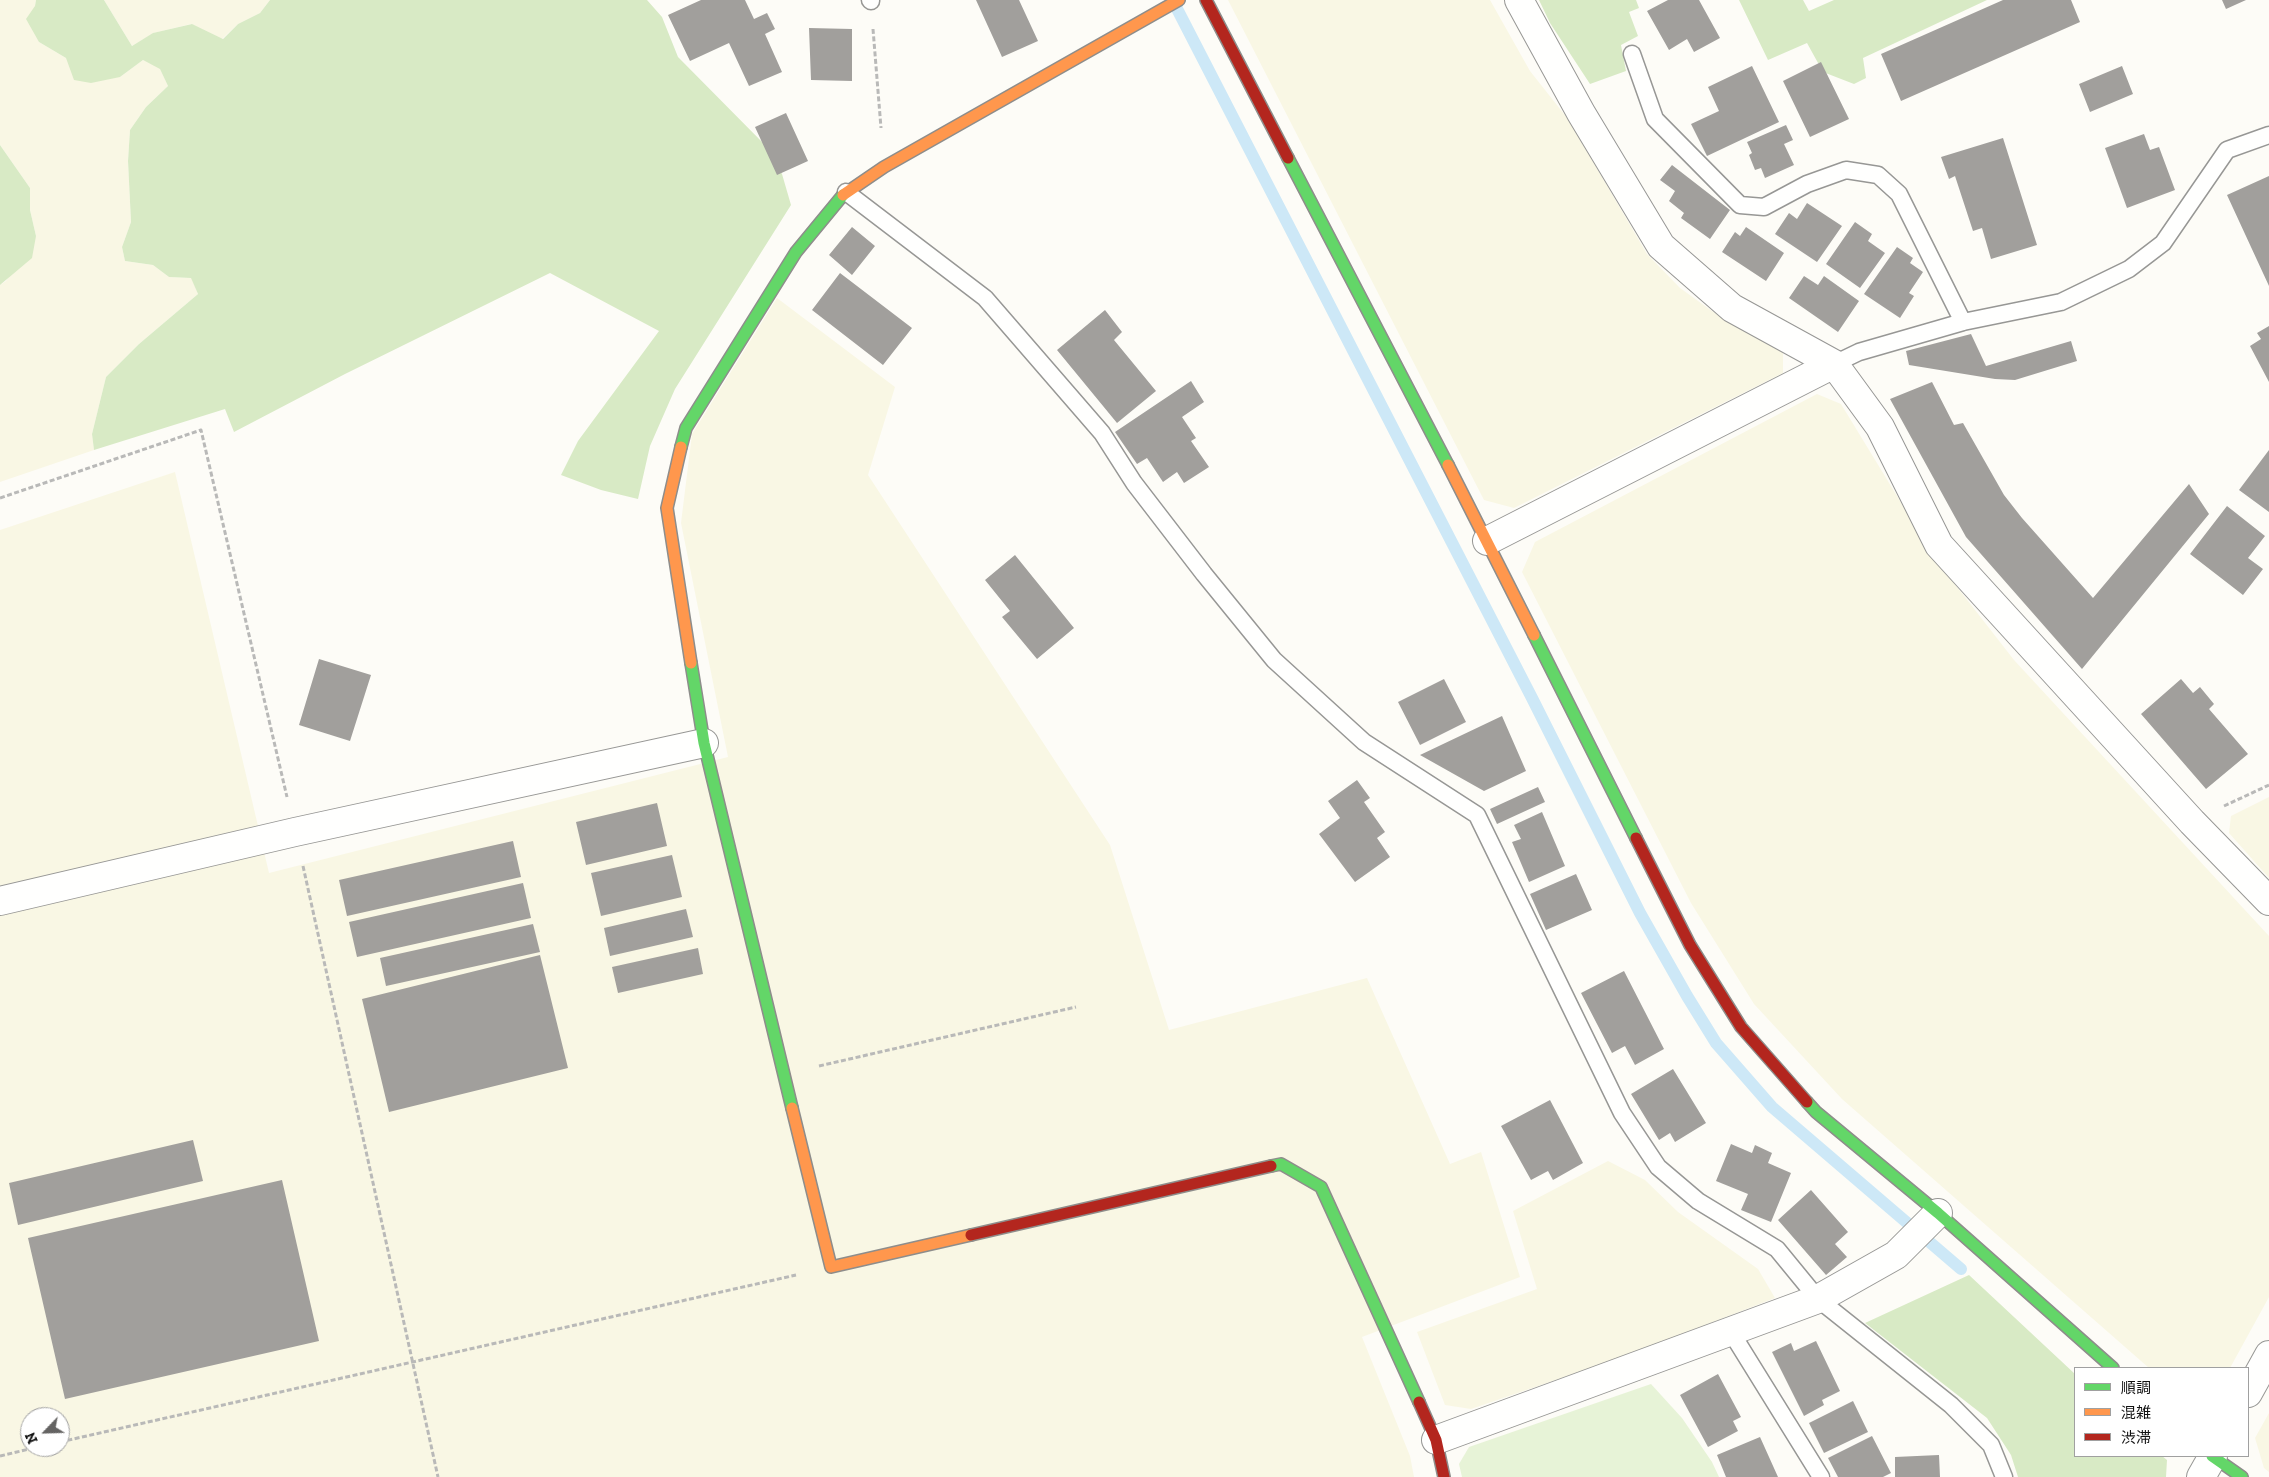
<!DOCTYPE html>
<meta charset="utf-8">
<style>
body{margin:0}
#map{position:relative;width:2269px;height:1477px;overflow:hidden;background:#fdfcf7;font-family:"Zilla Slab","Noto Sans JP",serif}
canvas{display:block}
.legend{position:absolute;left:2074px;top:1367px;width:175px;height:90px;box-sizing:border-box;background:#fff;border:1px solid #a0a0a0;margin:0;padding:6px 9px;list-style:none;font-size:15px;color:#111}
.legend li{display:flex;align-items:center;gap:10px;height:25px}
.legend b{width:25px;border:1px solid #a0a0a0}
.north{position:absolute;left:20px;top:1407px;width:50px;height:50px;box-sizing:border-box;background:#fff;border:1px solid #a0a0a0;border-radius:50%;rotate:246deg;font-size:14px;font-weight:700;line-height:20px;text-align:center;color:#111}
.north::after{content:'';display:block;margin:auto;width:18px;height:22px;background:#646362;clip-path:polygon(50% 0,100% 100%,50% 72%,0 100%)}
</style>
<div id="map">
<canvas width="2269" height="1477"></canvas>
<ul class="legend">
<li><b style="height:6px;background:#63d668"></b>順調</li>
<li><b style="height:6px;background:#ff974d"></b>混雑</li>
<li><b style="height:6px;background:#b3261e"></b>渋滞</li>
</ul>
<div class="north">N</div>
</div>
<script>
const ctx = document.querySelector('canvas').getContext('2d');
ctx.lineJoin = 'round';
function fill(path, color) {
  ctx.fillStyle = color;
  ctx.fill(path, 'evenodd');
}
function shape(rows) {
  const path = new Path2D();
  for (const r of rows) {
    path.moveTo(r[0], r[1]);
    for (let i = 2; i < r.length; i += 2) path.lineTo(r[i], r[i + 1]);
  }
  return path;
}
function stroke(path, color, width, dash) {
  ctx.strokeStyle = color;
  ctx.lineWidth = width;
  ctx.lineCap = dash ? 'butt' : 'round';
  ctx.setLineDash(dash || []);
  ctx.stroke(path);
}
const farmland = shape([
 [0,0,36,0,35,6,39,42,66,58,120,77,143,60,160,68,168,86,146,107,130,130,128,161,131,222,122,247,125,261,153,265,169,277,192,278,198,294,139,344,106,377,92,434,94,450,0,482,0,285,6,281,36,236,30,210,30,188,0,145],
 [104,0,270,0,260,13,238,24,222,39,191,24,154,33,132,46],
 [1228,0,1490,0,1530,71,1568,119,1647,254,1680,288,1712,311,1783,352,1783,373,1514,508,1484,500],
 [777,298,895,387,868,475,1110,845,1169,1030,1367,978,1450,1164,1481,1152,1520,1277,1362,1337,1410,1456,1414,1477,0,1477,0,530,175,472,269,873,728,757,681,523,692,434],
 [30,1417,60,1417,60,1447,30,1447],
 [1817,394,1841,404,1936,560,2014,660,2269,936,2269,1297,2230,1368,2149,1368,1842,1099,1754,1004,1691,903,1522,572,1535,542],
 [2269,797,2269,878,2229,833,2231,816],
 [1608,1161,1645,1180,1678,1212,1758,1269,1775,1298,1620,1358,1471,1409,1445,1405,1417,1332,1537,1289,1513,1211],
 [2269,1413,2269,1472,2264,1468,2255,1438]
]);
const green = shape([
 [1651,1384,1682,1418,1712,1462,1719,1477,1462,1477,1459,1464,1469,1447]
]);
const forest = shape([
 [36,0,104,0,132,46,153,33,192,24,223,39,238,24,260,13,270,0,647,0,662,17,678,57,769,149,782,174,791,205,675,389,650,446,638,499,601,490,561,475,578,441,659,331,550,273,345,374,234,432,225,409,94,450,92,434,106,377,139,344,198,294,191,278,169,277,153,265,125,261,122,247,131,222,128,161,130,130,146,107,168,86,160,69,143,60,120,77,91,83,74,80,66,58,39,42,26,19,35,6],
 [1539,0,1636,0,1639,8,1629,12,1638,36,1621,45,1626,71,1590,84,1550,23],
 [1739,0,1803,0,1809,11,1834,0,1987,0,1863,58,1866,78,1854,84,1823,72,1807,43,1768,60],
 [0,145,30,188,30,210,36,236,32,258,0,285],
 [1969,1275,2075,1374,2075,1456,2162,1456,2167,1460,2166,1477,2018,1477,2011,1455,1987,1418,1865,1323]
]);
const stream = shape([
 [1173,1,1532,698,1640,913,1687,996,1716,1043,1772,1107,1961,1269]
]);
const building = shape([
 [701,0,745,0,754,19,767,13,775,29,765,34,782,72,749,86,729,43,690,61,668,15],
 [976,0,1019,0,1038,41,1002,57],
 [1668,0,1699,0,1720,38,1694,52,1687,39,1669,50,1647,11],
 [2003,0,2071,0,2080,22,1901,101,1881,54],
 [2222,0,2246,0,2226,9],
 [809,28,852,29,852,81,811,80],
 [1821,62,1849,119,1810,137,1783,81],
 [1752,66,1779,122,1707,156,1691,124,1719,111,1708,87],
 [2122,66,2133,94,2090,112,2079,84],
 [786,113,808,161,777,175,755,127],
 [1786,125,1793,140,1784,144,1794,165,1765,178,1761,168,1755,170,1749,155,1752,153,1747,142],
 [2144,134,2150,150,2159,147,2175,190,2127,208,2105,148],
 [2003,138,2037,245,1991,259,1982,228,1973,231,1955,176,1949,179,1941,157],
 [1672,165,1730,210,1710,239,1681,218,1684,213,1669,201,1675,191,1660,180],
 [2269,176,2269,286,2227,195],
 [1807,203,1842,226,1817,262,1775,234,1789,213,1797,219],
 [1855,222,1872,234,1868,241,1885,253,1860,288,1826,264],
 [852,227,875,246,852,275,829,255],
 [1746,227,1784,253,1766,281,1722,252,1735,232,1740,236],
 [1897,247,1913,258,1910,263,1923,272,1909,293,1914,296,1900,318,1864,294],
 [840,273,912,328,883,365,812,310],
 [1804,276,1818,285,1824,276,1859,301,1838,332,1789,298],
 [1105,310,1122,332,1114,340,1156,391,1117,423,1057,350],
 [2269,326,2269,382,2250,346,2261,339,2257,333],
 [1971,334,1986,366,2071,341,2077,361,2015,380,1995,379,1909,365,1906,351],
 [1191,381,1204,402,1182,417,1196,438,1191,441,1209,467,1184,483,1177,472,1163,482,1147,458,1137,464,1115,432],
 [1932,382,1954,425,1963,423,2004,495,2022,518,2093,598,2189,484,2209,514,2082,669,1966,537,1890,399],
 [2269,450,2269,512,2239,490],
 [2227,506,2265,536,2248,558,2263,569,2243,595,2190,554],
 [1015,555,1074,628,1037,659,1002,617,1010,611,985,580],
 [319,659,371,675,350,741,299,725],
 [1444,679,1466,722,1420,745,1398,702],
 [2181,679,2193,693,2200,687,2214,704,2209,709,2248,754,2206,789,2141,714],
 [1502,716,1526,771,1484,791,1420,755],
 [1357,780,1370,798,1364,802,1385,832,1377,838,1390,857,1355,882,1319,834,1340,818,1328,801],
 [1538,787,1545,802,1497,824,1490,809],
 [657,803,667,846,586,865,576,822],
 [1542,812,1565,866,1529,882,1512,842,1521,839,1514,825],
 [513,841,521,877,347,916,339,880],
 [672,855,682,897,601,916,591,873],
 [1576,874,1592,910,1546,930,1530,894],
 [523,883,531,918,357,957,349,922],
 [686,909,693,937,610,956,604,928],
 [533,924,540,952,386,986,380,958],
 [698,948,703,974,618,993,612,967],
 [540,955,568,1068,389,1112,362,999],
 [1624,971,1664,1049,1635,1065,1625,1046,1612,1053,1581,993],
 [1673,1069,1706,1123,1675,1142,1670,1133,1659,1140,1631,1094],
 [1550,1100,1583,1163,1553,1180,1548,1171,1531,1180,1501,1126],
 [193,1140,203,1181,18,1225,9,1183],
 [1731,1144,1752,1153,1755,1145,1772,1153,1768,1163,1791,1173,1771,1222,1741,1210,1748,1194,1716,1181],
 [282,1180,319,1341,65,1399,28,1238],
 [1811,1190,1848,1232,1835,1244,1847,1257,1826,1275,1778,1220],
 [1816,1341,1840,1391,1822,1400,1824,1405,1804,1416,1772,1352,1791,1343,1794,1351],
 [1718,1374,1741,1417,1733,1421,1738,1431,1708,1447,1680,1395],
 [1853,1401,1868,1432,1824,1453,1809,1423],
 [1872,1436,1891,1473,1883,1477,1838,1477,1828,1458],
 [1760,1437,1778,1477,1726,1477,1717,1455],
 [1939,1455,1940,1477,1895,1477,1895,1457]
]);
const path = shape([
 [873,29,881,128],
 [0,498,201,430,287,797],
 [2224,806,2269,785],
 [303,866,438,1477],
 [819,1066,1076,1007],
 [60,1442,796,1275],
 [0,1456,38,1447]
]);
const lane = shape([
 [870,0,871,1],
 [1632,54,1655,119,1740,205,1764,207,1807,184,1846,170,1878,175,1899,194,1963,322],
 [846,192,985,298,1102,433,1134,483,1204,574,1274,660,1364,742,1477,815,1622,1113,1658,1167,1698,1201,1777,1249,1818,1299,1951,1405,1991,1445,2004,1477],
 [1834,364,1859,352,1963,322,2061,302,2129,269,2163,243,2227,150,2269,135],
 [1731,1332,1821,1477]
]);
const street = shape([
 [1519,0,1581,113,1661,246,1732,308,1834,364,1880,427,1939,545,2192,822,2269,901],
 [1487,541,1834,364],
 [0,901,295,832,704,743],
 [2248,1393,2269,1355],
 [1436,1440,1818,1299,1896,1255,1938,1213],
 [2201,1477,2213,1456]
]);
const fast = shape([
 [1288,158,1448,465],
 [681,447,686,428,796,252,843,195],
 [1534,635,1636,838],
 [691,663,704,743,792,1108],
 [1807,1102,1816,1112,1938,1213,2113,1368],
 [1271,1166,1281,1164,1321,1187,1419,1402],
 [2212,1456,2242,1477]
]);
const slow = shape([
 [843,195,884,167,1179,0],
 [681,447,667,508,691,663],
 [1448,465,1534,635],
 [792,1108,831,1267,971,1235]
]);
const jam = shape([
 [1206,0,1288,158],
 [1636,838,1690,945,1741,1027,1807,1102],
 [971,1235,1271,1166],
 [1419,1402,1436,1440,1444,1477]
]);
fill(farmland, '#f9f7e4');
fill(green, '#e7f3d7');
fill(forest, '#d8eac5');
stroke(stream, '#cde8f7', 12);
fill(building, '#a19f9c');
stroke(lane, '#979795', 19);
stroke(street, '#979795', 30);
stroke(fast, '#8e8d8b', 14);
stroke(slow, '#8e8d8b', 14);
stroke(jam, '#8e8d8b', 14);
stroke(path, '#b9b9b8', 3, [5, 2.5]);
stroke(lane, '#fffffe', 16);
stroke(street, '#fffffe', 28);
stroke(fast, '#63d668', 11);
stroke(slow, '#ff974d', 11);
stroke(jam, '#b3261e', 11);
</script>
